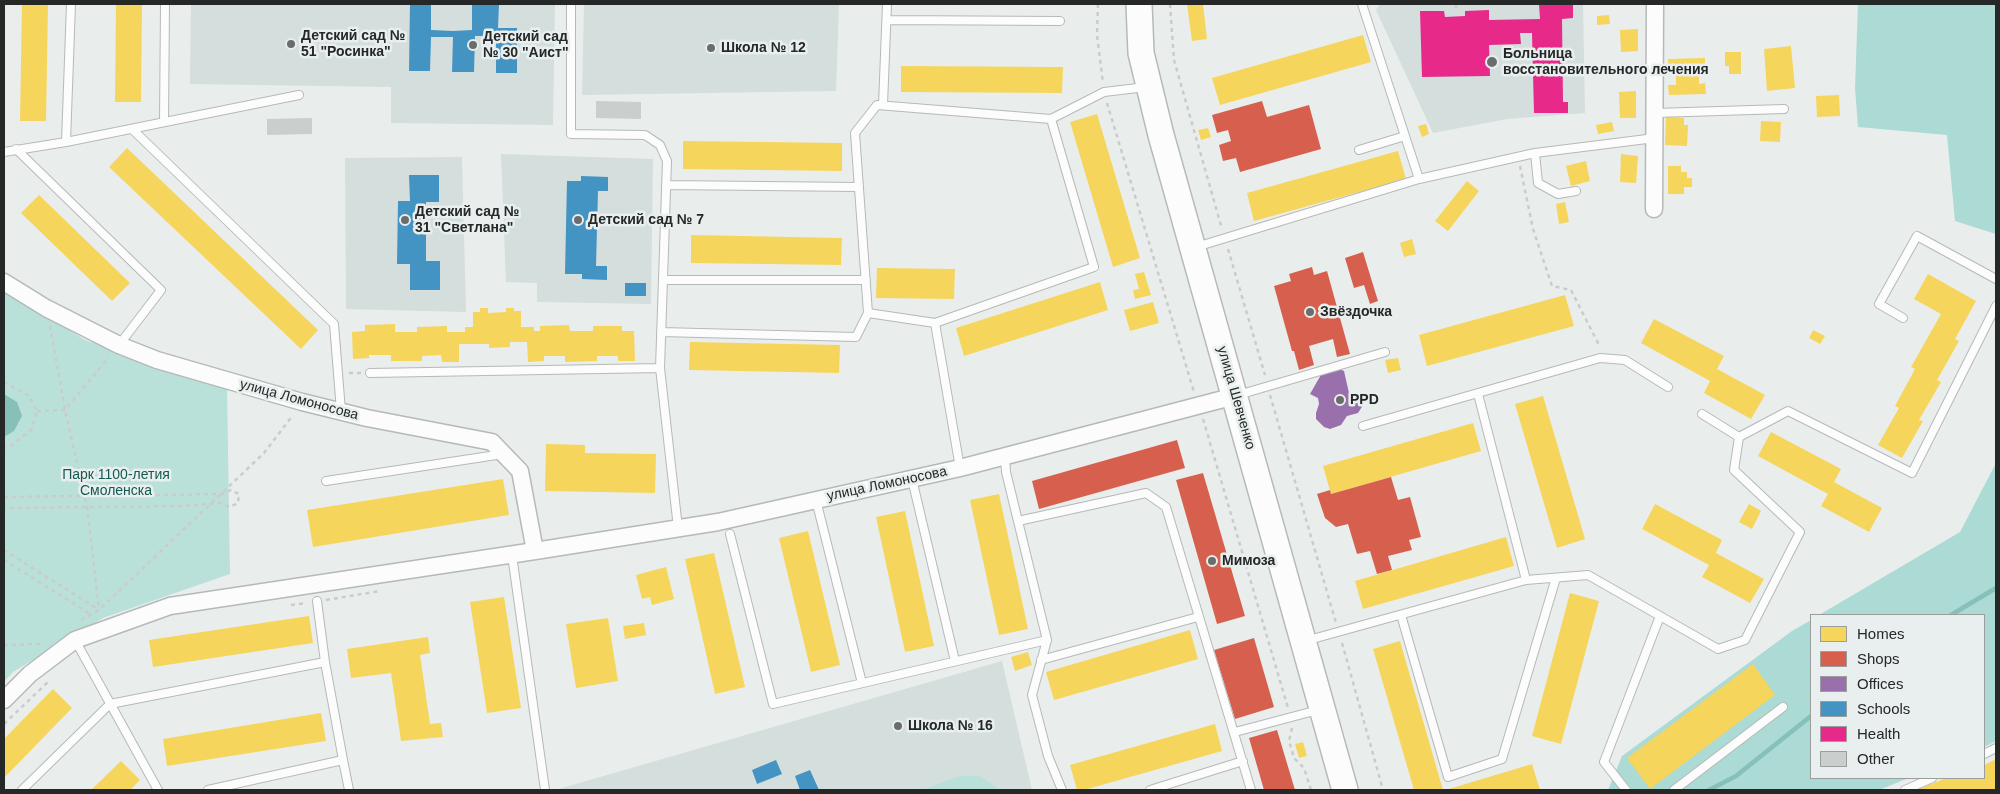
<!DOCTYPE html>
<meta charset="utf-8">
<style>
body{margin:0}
#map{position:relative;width:2000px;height:794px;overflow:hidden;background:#e9eeed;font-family:Arial,sans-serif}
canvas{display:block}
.frame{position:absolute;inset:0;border:5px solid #252827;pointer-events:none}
.legend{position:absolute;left:1810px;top:614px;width:175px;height:165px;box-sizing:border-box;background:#e8efee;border:1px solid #9a9f9e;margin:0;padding:6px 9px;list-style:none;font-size:15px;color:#252827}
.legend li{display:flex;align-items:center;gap:10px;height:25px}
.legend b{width:25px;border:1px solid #9a9f9e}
</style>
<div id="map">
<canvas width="2000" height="794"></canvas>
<div class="frame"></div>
<ul class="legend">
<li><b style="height:14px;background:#f6d55c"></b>Homes</li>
<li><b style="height:14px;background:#d6604d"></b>Shops</li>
<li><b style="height:14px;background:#9970ab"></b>Offices</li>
<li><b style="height:14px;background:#4393c3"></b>Schools</li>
<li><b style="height:14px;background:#e7298a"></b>Health</li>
<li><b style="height:14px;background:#cacecd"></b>Other</li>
</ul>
</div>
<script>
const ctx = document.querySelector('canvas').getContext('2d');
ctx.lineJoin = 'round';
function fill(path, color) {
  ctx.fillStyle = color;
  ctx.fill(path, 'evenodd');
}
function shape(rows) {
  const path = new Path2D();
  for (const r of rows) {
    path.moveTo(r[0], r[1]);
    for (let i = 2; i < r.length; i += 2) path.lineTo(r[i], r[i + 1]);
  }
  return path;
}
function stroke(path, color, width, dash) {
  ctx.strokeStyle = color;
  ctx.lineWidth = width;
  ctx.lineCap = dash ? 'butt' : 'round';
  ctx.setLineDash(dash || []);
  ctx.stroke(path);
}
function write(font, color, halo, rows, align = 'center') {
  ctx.font = font + ' Arial,sans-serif';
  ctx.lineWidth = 5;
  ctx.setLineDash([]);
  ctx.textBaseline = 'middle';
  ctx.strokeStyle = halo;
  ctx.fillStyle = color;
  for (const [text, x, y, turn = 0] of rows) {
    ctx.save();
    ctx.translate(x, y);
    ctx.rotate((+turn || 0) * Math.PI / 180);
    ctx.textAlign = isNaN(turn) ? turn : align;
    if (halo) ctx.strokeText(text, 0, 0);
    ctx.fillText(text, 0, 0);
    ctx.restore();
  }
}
const built = shape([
 [191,4,555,4,553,125,391,123,391,87,190,84],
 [584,4,839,4,836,91,582,95],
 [1380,4,1583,4,1585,113,1507,119,1433,133,1376,10],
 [501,154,653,159,651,304,537,302,537,283,506,282],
 [462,157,466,312,346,309,345,158],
 [1002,661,1032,790,555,790]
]);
const green = shape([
 [4,289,85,340,227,387,230,574,103,618,13,672,4,682],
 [960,776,980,776,1000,790,922,790]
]);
const forest = shape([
 [1858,4,1996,4,1996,234,1955,221,1947,135,1858,127,1855,88],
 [1996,463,1996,741,1984,747,1984,615,1819,615,1960,532],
 [1811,620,1811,778,1909,778,1879,790,1608,790,1622,756,1792,631]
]);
const water = shape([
 [4,394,17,402,22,416,14,431,4,437]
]);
const homes = shape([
 [22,4,48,4,46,121,20,121],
 [116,4,142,4,141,102,115,102],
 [1187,4,1203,4,1207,39,1192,41],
 [1609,15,1610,24,1597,25,1597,16],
 [1638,29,1638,51,1621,52,1620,30],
 [1363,35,1371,62,1220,105,1212,78],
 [1791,46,1795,88,1767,91,1764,49],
 [1725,52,1741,52,1741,74,1729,74,1729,66,1725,66],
 [1705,58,1705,70,1699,70,1699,84,1705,83,1706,94,1669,95,1668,85,1676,85,1676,72,1668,72,1668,59],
 [901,66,1063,67,1062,93,901,92],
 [1636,91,1636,118,1620,118,1619,92],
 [1839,95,1840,116,1817,117,1816,96],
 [1097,114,1140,258,1113,267,1070,122],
 [1666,117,1684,118,1684,125,1688,125,1687,146,1665,145],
 [1761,121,1781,122,1780,142,1760,141],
 [1612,122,1614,131,1598,134,1596,125],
 [1426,124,1429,134,1422,137,1418,126],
 [1208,128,1211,137,1201,140,1198,130],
 [683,141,842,143,842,171,683,169],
 [127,148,318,330,301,349,109,167],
 [1398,151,1406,179,1254,221,1247,193],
 [1621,154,1638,156,1636,183,1620,182],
 [1586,161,1590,181,1571,186,1566,166],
 [1668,166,1681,166,1681,172,1687,172,1687,178,1692,178,1692,187,1684,187,1684,194,1668,194],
 [1467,181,1479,191,1448,231,1435,221],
 [39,195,130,283,112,301,21,213],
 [1565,202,1569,222,1559,224,1556,204],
 [691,235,842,238,841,265,691,263],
 [1412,239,1416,254,1404,257,1400,243],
 [877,268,955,269,954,299,876,298],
 [1144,272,1151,295,1135,299,1133,290,1139,289,1135,274],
 [1928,274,1976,301,1955,339,1959,341,1937,380,1941,382,1919,420,1923,421,1902,458,1878,445,1899,408,1895,406,1915,369,1911,367,1941,314,1914,299],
 [1100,282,1108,310,964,356,956,328],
 [1565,295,1574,326,1427,366,1419,335],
 [1153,302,1159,323,1130,331,1124,310],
 [480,308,488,308,488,313,506,312,506,308,514,308,514,311,521,311,521,327,534,327,534,331,540,331,540,326,569,325,570,331,593,331,593,326,622,326,622,331,634,331,635,361,618,361,618,356,597,356,597,361,565,362,565,356,544,356,544,361,528,362,527,342,510,342,510,347,489,348,489,344,459,344,459,362,442,362,441,355,422,356,422,361,391,361,391,355,369,355,369,358,353,359,352,332,365,331,365,325,395,324,395,332,417,332,417,327,447,326,447,332,465,332,465,327,473,327,473,312,480,312],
 [1654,319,1724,356,1717,369,1765,395,1751,419,1704,393,1710,381,1641,343],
 [1813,330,1825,336,1820,344,1809,338],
 [690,342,840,345,839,373,689,370],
 [1398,358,1401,370,1388,373,1385,360],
 [1543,396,1585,539,1557,548,1515,404],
 [1473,423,1481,451,1331,494,1323,466],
 [1771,432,1841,469,1834,482,1882,508,1869,532,1821,506,1828,494,1758,456],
 [546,444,585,445,585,453,656,454,655,493,545,491],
 [503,479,509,515,313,547,307,510],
 [999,494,1028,629,999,635,970,500],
 [1655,504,1722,540,1716,553,1764,579,1750,603,1702,577,1709,565,1642,529],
 [1749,504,1761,511,1752,529,1739,522],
 [905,511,934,646,905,652,876,517],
 [808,531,840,665,811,672,779,538],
 [1506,537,1514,566,1363,609,1355,581],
 [714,553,745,687,715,694,685,559],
 [666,567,674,599,652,605,650,597,642,599,636,575],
 [1570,593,1599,601,1561,744,1532,736],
 [504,597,521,708,487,713,470,602],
 [309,616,313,643,153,667,149,640],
 [608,618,618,681,576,688,566,624],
 [644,623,646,635,625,639,623,626],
 [1190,630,1198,659,1054,700,1046,672],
 [428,637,430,653,420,655,430,724,441,723,443,737,401,741,391,673,351,678,347,649],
 [1400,641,1443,790,1414,790,1373,649],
 [1028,652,1032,665,1015,671,1011,657],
 [1753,664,1775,695,1650,789,1627,758],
 [53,689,72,708,4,778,4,739],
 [321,713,326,741,167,766,163,739],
 [1215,724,1222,751,1084,790,1077,790,1070,765],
 [1303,742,1307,756,1299,758,1295,744],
 [1996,759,1996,789,1994,790,1916,790,1946,778,1984,778,1984,765],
 [121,761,140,780,130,790,91,790],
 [1532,764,1540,790,1449,790,1449,789]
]);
const shops = shape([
 [1262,101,1267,117,1309,105,1321,149,1240,172,1236,158,1223,161,1219,145,1231,141,1228,130,1217,133,1212,115],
 [1363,252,1378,301,1370,304,1364,285,1354,288,1345,258],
 [1312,267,1314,275,1327,271,1350,354,1337,357,1333,339,1309,346,1314,365,1299,370,1294,351,1292,351,1274,286,1291,281,1289,274],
 [1177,440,1185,468,1039,509,1032,481],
 [1203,473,1245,616,1217,624,1176,480],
 [1391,477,1398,500,1410,497,1421,537,1409,540,1412,550,1388,556,1392,570,1377,574,1370,551,1357,554,1348,524,1336,527,1325,518,1317,494,1330,490,1331,494],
 [1254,638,1274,707,1235,719,1214,650],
 [1277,730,1295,790,1264,790,1249,738]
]);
const offices = shape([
 [1337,368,1344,371,1349,393,1365,402,1358,413,1347,416,1341,425,1330,429,1324,427,1316,419,1316,413,1319,404,1318,398,1310,394,1322,373]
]);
const schools = shape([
 [410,4,431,4,431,30,453,31,472,30,472,4,499,4,498,28,517,28,517,73,496,73,496,36,475,36,474,72,452,72,453,37,431,37,430,71,409,71],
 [409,175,439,175,439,202,426,202,426,261,440,261,440,290,410,290,410,264,397,264,398,201,410,201],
 [581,176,608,177,608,191,598,191,596,266,607,266,607,280,582,279,582,274,565,274,567,181,581,181],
 [625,283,646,283,646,296,625,296],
 [776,760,782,774,757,784,752,770],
 [810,770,819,790,800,790,795,776]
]);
const health = shape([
 [1539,4,1573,4,1573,18,1562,19,1563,102,1568,102,1568,113,1534,113,1532,33,1520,33,1521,44,1489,45,1490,76,1422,77,1420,11,1444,11,1445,17,1465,16,1465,11,1489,10,1489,20,1540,19]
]);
const stream = shape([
 [1951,615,1996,588],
 [1709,790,1736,776,1811,716]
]);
const building = shape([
 [596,101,641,102,641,119,596,118],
 [312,118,312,134,267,135,267,119]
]);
const path = shape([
 [1098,4,1097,35,1103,83],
 [1170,4,1174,60,1222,229],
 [1456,4,1456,8],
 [1107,103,1194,392],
 [1520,166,1533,229,1552,286,1571,290,1600,347],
 [1228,249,1265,375],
 [50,326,65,410,87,507,99,609],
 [349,373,361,373],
 [4,382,29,396,37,411,31,430,10,446,4,448],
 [1270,395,1336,623],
 [37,411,65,410,109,357],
 [1203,419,1288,708],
 [4,497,222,494,231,490,239,494,238,503,230,507,221,503,184,506,4,508],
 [4,550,99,610],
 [4,560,90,614],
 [326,600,380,591],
 [291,605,306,603],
 [81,620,99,610,264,453,293,415],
 [1342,643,1383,790],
 [4,645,42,644],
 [4,724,50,680],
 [1292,728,1289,741,1294,758,1304,768,1311,790]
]);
const service = shape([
 [571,4,571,134,645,135,660,145,667,161,660,368],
 [1362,4,1419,179],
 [887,20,1060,21],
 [883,105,887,4],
 [1655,113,1784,109],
 [164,122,165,4],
 [132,129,334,324,341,411],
 [66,142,71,4],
 [16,149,161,290,119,345],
 [1359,150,1405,136],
 [4,152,66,142,299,95],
 [1535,153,1538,183,1558,194,1576,191],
 [666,185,859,187],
 [1196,247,1419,179,1535,153,1655,138],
 [663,280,866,280],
 [1903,318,1879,304,1917,236,1996,279],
 [935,323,868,313,855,133,877,105,1051,119],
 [661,332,856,337,868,313],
 [370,373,660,368,678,528],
 [1478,394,1526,580],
 [1238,395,1385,352],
 [1363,426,1600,358,1625,360,1668,387],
 [1739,437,1788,411,1912,473,1996,306],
 [1005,457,1006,472,1047,640,1032,695,1048,756,1062,790],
 [960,468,935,323,1094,267,1051,119,1104,92,1146,87],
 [912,479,955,661],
 [326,481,503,454],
 [816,500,862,683],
 [1018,521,1146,493,1166,507,1251,790],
 [730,534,773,704,1047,640],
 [512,555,545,790],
 [1401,615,1448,777,1502,759,1556,578],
 [75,640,158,790],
 [1305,641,1526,580,1588,575,1718,649,1745,640,1800,532,1734,470,1739,437,1702,414],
 [1041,660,1198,617],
 [1235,732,1318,710],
 [1984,754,1996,748],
 [343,760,349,790],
 [22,790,110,704,325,662],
 [208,790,343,760,325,662,317,601],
 [1150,790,1243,761],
 [1626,790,1604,762,1660,616],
 [1674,790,1783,707],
 [1905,790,1932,778]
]);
const minor = shape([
 [1654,209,1655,4],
 [4,282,46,308,119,345,157,360,302,402,367,418,492,442,520,471,535,551],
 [4,700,30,674,75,640,170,606,535,551,718,522,960,468,1235,396]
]);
const primary = shape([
 [1139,4,1141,53,1161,135,1345,790]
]);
const markers = [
 [291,44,5,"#6a6d6c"],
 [473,45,5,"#6a6d6c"],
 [711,48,5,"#6a6d6c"],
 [1492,62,6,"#6a6d6c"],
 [405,220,5,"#6a6d6c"],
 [578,220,5,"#6a6d6c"],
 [1310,312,5,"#6a6d6c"],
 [1340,400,5,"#6a6d6c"],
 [1212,561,5,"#6a6d6c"],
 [898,726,5,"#6a6d6c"]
];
const poiNames = [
 ["Детский сад №",301,36],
 ["51 \"Росинка\"",301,52],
 ["Детский сад",483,37],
 ["№ 30 \"Аист\"",483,53],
 ["Школа № 12",721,48],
 ["Больница",1503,54],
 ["восстановительного лечения",1503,70],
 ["Детский сад №",415,212],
 ["31 \"Светлана\"",415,228],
 ["Детский сад № 7",588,220],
 ["Звёздочка",1320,312],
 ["PPD",1350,400],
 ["Мимоза",1222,561],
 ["Школа № 16",908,726]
];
const streetNames = [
 ["улица Шевченко",1236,398,74],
 ["улица Ломоносова",299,400,15],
 ["улица Ломоносова",887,484,-12]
];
const parkNames = [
 ["Парк 1100-летия",116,475],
 ["Смоленска",116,491]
];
fill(built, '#d4dedd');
fill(green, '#bae0da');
fill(forest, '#acdad4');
fill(water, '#86c0b9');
fill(homes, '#f6d55c');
fill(shops, '#d6604d');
fill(offices, '#9970ab');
fill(schools, '#4393c3');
fill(health, '#e7298a');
stroke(stream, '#86c0b9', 4.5);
fill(building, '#cacecd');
stroke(service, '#b5b9b8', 10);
stroke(minor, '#b5b9b8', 19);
stroke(primary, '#b5b9b8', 28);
stroke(path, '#cacccb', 2.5, [4, 4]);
stroke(service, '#fcfcfc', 8);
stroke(minor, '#fcfcfc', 16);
stroke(primary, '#fcfcfc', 25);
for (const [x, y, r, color] of markers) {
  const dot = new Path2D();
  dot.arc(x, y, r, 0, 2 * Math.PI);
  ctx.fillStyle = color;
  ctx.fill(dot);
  stroke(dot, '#e8efee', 2);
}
write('bold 14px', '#252827', '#e8efee', poiNames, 'left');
write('14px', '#252827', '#e8efee', streetNames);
write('14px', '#155952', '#e8efee', parkNames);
</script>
